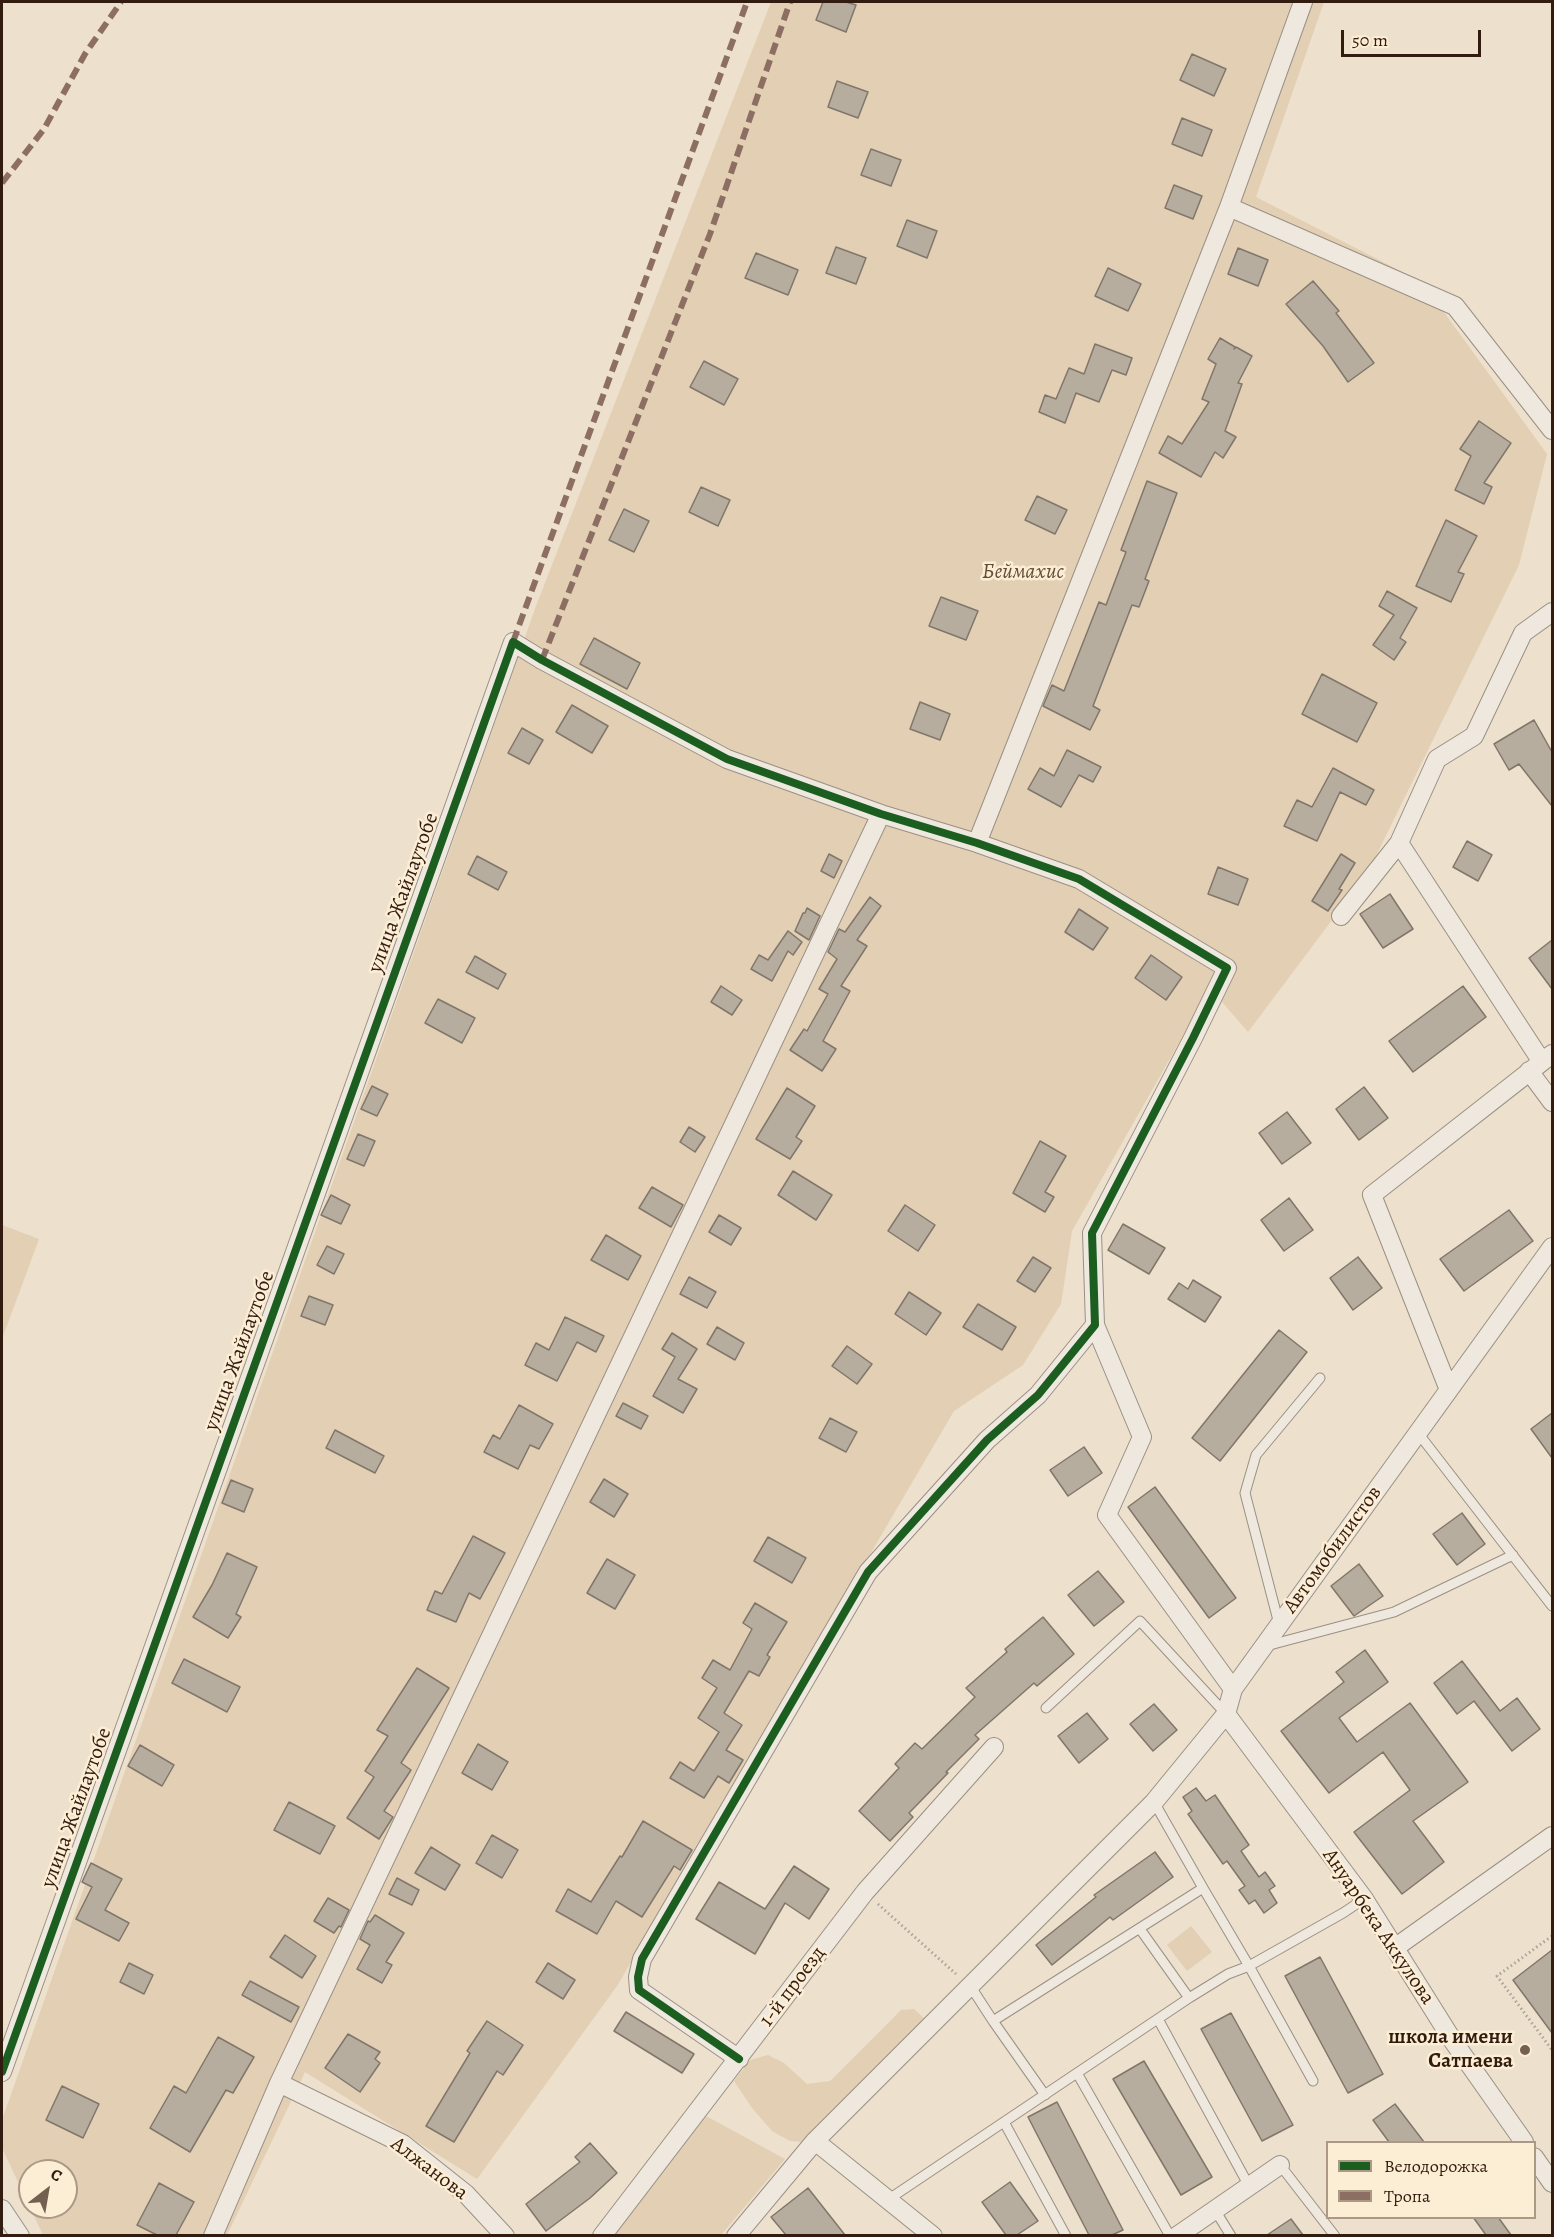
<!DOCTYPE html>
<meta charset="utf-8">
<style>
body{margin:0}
#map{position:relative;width:1554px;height:2237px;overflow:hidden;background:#ede0cc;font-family:Alegreya,serif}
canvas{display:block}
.frame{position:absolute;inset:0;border:3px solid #321b0f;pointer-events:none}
.legend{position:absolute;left:1326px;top:2141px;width:210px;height:78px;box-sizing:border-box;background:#fcedd5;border:2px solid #ab9986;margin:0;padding:8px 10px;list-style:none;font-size:18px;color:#321b0f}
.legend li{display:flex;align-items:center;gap:12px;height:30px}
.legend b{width:30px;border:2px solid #ab9986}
.north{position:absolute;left:18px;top:2159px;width:60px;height:60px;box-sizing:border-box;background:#fcedd5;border:2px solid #ab9986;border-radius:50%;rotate:31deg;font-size:16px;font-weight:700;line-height:24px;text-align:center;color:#321b0f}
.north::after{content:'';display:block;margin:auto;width:21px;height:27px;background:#736051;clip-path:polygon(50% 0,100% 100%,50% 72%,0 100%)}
.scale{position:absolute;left:1341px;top:30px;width:140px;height:27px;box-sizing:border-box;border:3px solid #321b0f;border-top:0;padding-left:8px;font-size:18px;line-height:21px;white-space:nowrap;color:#321b0f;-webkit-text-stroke:4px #fcedd5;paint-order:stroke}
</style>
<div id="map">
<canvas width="1554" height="2237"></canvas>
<div class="frame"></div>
<ul class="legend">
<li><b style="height:8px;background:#1b5e20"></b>Велодорожка</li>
<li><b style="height:8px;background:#8d6e63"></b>Тропа</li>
</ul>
<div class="north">С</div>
<div class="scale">50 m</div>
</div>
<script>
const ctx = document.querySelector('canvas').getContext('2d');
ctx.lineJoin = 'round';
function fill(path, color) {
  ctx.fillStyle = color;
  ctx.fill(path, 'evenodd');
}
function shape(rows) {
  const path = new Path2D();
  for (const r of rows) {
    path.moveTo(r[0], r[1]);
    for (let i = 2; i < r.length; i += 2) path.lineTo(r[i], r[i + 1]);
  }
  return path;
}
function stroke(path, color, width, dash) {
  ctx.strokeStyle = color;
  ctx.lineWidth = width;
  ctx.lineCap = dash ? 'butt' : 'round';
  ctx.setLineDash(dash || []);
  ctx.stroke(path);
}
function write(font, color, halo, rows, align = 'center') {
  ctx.font = font + ' Alegreya,serif';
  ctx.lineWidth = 5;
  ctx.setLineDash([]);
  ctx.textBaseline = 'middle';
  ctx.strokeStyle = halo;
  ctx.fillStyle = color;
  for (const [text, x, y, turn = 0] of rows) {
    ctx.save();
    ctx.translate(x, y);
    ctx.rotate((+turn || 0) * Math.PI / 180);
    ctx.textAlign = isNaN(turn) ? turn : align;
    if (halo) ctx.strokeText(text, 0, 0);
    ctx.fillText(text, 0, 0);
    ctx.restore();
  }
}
const green = shape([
 [771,2,1324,2,1256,197,1422,282,1547,454,1519,565,1368,872,1248,1032,1210,988,1072,1231,1061,1304,1023,1365,954,1411,617,1986,477,2179,305,2072,227,2235,43,2235,2,2148,2,2120,536,606],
 [30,2171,66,2171,66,2207,30,2207],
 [2,1225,39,1239,2,1339],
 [1191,1926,1212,1952,1187,1971,1167,1945],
 [914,2009,927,2021,802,2142,790,2141,772,2131,752,2108,734,2081,750,2060,768,2055,784,2063,807,2084,830,2081,901,2010],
 [706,2116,785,2159,721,2235,616,2236,613,2231]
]);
const building = shape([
 [823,2,846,2,856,5,846,32,816,20,823,2],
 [1192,54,1226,69,1214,96,1180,80,1192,54],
 [837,81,868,92,858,118,828,107,837,81],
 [1182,118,1212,130,1202,156,1172,144,1182,118],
 [871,149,901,160,891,186,861,175,871,149],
 [1174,185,1202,196,1193,219,1165,208,1174,185],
 [907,220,937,231,927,258,897,246,907,220],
 [836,247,866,258,856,284,826,273,836,247],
 [1238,248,1268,260,1258,286,1228,274,1238,248],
 [756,253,798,270,788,295,745,278,756,253],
 [1108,268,1141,284,1128,311,1095,296,1108,268],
 [1313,281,1339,311,1336,313,1374,363,1348,382,1323,346,1286,304,1313,281],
 [1220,338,1235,347,1234,349,1236,347,1252,356,1238,383,1242,384,1225,431,1236,437,1223,458,1215,452,1201,477,1159,453,1168,436,1182,444,1209,402,1202,399,1216,364,1208,359,1220,338],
 [1095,344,1132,358,1126,375,1112,370,1099,402,1076,393,1065,423,1039,412,1045,395,1056,399,1069,368,1084,374,1095,344],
 [704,361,738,379,724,405,690,387,704,361],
 [1479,421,1511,443,1484,483,1492,487,1484,504,1455,490,1471,456,1460,449,1479,421],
 [1147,481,1177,493,1145,579,1149,581,1139,607,1132,605,1093,706,1100,710,1090,730,1043,706,1052,685,1064,691,1099,602,1106,605,1126,552,1121,550,1147,481],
 [701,487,730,500,718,526,689,512,701,487],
 [1037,496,1067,510,1055,534,1025,520,1037,496],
 [624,509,649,521,634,552,609,540,624,509],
 [1446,520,1477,536,1458,572,1464,574,1451,602,1416,586,1446,520],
 [1387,591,1417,608,1400,638,1406,642,1394,660,1373,645,1394,615,1379,606,1387,591],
 [941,597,978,611,966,640,929,626,941,597],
 [594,638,640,663,627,689,580,664,594,638],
 [1322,674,1377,703,1357,742,1302,714,1322,674],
 [920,702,950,714,940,740,910,729,920,702],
 [572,705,608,726,592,753,556,732,572,705],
 [1534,720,1552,752,1552,806,1519,764,1509,770,1494,744,1534,720],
 [522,728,543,740,529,764,508,753,522,728],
 [1067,750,1101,767,1093,782,1079,775,1061,807,1028,789,1040,768,1054,776,1067,750],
 [1333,768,1374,790,1366,805,1340,792,1317,841,1284,826,1297,800,1312,807,1333,768],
 [1467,841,1492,855,1478,881,1453,867,1467,841],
 [829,854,842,861,834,878,821,871,829,854],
 [1341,854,1355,863,1339,889,1342,890,1328,911,1312,901,1341,854],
 [477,856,507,872,498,890,468,874,477,856],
 [1218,867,1248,879,1238,905,1208,894,1218,867],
 [1390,894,1413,929,1383,948,1360,914,1390,894],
 [870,897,881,906,857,940,867,946,841,986,850,991,823,1041,836,1049,822,1071,790,1050,804,1029,807,1031,828,994,819,989,837,959,828,952,839,929,845,932,870,897],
 [807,908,820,916,809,940,795,931,803,913,805,913,807,908],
 [1079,909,1108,928,1093,950,1065,932,1079,909],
 [788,931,802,942,793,955,788,951,772,981,751,969,759,955,768,960,788,931],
 [1552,940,1552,989,1529,958,1552,940],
 [1151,955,1182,977,1166,1000,1135,978,1151,955],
 [475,956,506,974,498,989,466,972,475,956],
 [721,986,742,1000,732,1015,711,1002,721,986],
 [1463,986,1486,1017,1413,1072,1389,1041,1463,986],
 [438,999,475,1018,462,1043,425,1023,438,999],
 [372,1086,388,1094,377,1116,361,1109,372,1086],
 [1364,1087,1388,1118,1359,1140,1336,1109,1364,1087],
 [787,1088,815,1106,796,1137,802,1141,790,1159,756,1139,787,1088],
 [1287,1112,1311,1143,1282,1164,1259,1133,1287,1112],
 [689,1127,705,1137,695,1152,680,1142,689,1127],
 [358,1134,375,1141,364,1166,347,1159,358,1134],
 [1040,1141,1066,1156,1045,1192,1054,1197,1045,1212,1013,1193,1040,1141],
 [793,1171,832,1195,816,1220,778,1195,793,1171],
 [652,1187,683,1205,671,1227,639,1208,652,1187],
 [331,1195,350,1205,341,1224,321,1215,331,1195],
 [1289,1198,1313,1230,1284,1251,1261,1220,1289,1198],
 [905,1205,935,1225,918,1251,888,1231,905,1205],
 [1509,1210,1533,1241,1464,1291,1440,1259,1509,1210],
 [719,1215,741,1228,731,1245,709,1232,719,1215],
 [1123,1224,1165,1248,1149,1274,1108,1250,1123,1224],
 [606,1235,641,1256,628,1280,591,1260,606,1235],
 [327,1246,344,1254,334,1274,317,1265,327,1246],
 [1033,1257,1051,1268,1035,1292,1017,1281,1033,1257],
 [1358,1257,1382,1288,1353,1310,1330,1278,1358,1257],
 [689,1277,716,1292,707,1308,680,1294,689,1277],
 [1193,1280,1221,1297,1205,1322,1168,1299,1179,1283,1188,1289,1193,1280],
 [909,1292,941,1313,926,1335,895,1314,909,1292],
 [309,1296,333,1305,325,1325,301,1316,309,1296],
 [978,1304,1016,1327,1002,1350,963,1327,978,1304],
 [565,1317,604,1336,596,1352,577,1342,557,1381,525,1365,536,1343,549,1350,565,1317],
 [717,1327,744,1343,735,1360,707,1344,717,1327],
 [1279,1330,1307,1352,1220,1461,1192,1438,1279,1330],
 [672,1333,697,1349,678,1379,697,1389,683,1413,653,1396,675,1357,662,1349,672,1333],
 [847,1346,872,1364,857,1384,832,1366,847,1346],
 [623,1403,648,1416,641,1429,616,1416,623,1403],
 [519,1405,553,1424,539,1449,530,1445,518,1469,484,1452,493,1435,500,1439,519,1405],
 [1552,1413,1552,1458,1531,1429,1552,1413],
 [830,1418,857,1432,846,1452,819,1438,830,1418],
 [335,1430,384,1456,375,1473,326,1448,335,1430],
 [1084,1447,1102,1473,1068,1496,1050,1470,1084,1447],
 [604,1479,628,1494,614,1517,590,1502,604,1479],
 [231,1480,253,1489,244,1512,222,1503,231,1480],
 [1155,1487,1236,1598,1209,1618,1128,1507,1155,1487],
 [1462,1513,1485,1544,1457,1565,1433,1534,1462,1513],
 [473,1536,505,1553,480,1599,469,1593,456,1622,427,1610,435,1591,442,1594,473,1536],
 [768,1537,806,1558,792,1583,754,1561,768,1537],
 [227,1553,257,1567,236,1614,241,1617,228,1638,193,1617,212,1585,227,1553],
 [607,1559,635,1575,615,1609,587,1593,607,1559],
 [1359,1564,1383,1596,1354,1616,1331,1586,1359,1564],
 [1098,1571,1124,1602,1094,1626,1068,1595,1098,1571],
 [755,1603,787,1622,767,1655,770,1657,759,1676,749,1671,724,1713,742,1725,726,1750,743,1760,729,1783,718,1776,704,1798,670,1778,680,1762,694,1771,719,1732,698,1718,717,1688,702,1678,713,1660,730,1670,752,1629,743,1623,755,1603],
 [1043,1617,1074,1654,1037,1686,1034,1683,975,1735,979,1739,946,1772,948,1773,909,1813,913,1817,890,1841,859,1811,899,1768,895,1764,915,1743,922,1749,975,1697,966,1688,1007,1652,1005,1649,1043,1617],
 [1365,1650,1388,1682,1339,1718,1357,1742,1410,1703,1468,1782,1413,1821,1444,1862,1402,1894,1354,1832,1410,1790,1383,1752,1329,1793,1281,1731,1344,1682,1336,1672,1365,1650],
 [184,1659,240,1687,227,1712,172,1683,184,1659],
 [1462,1661,1500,1711,1517,1698,1540,1729,1512,1751,1474,1701,1457,1714,1434,1683,1462,1661],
 [417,1668,449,1688,401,1763,411,1770,384,1811,393,1817,379,1839,347,1818,374,1777,365,1771,388,1736,377,1730,417,1668],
 [1154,1704,1177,1730,1153,1751,1130,1724,1154,1704],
 [1087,1713,1108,1739,1079,1763,1058,1736,1087,1713],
 [478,1744,508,1762,492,1790,462,1773,478,1744],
 [140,1745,174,1765,162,1786,128,1766,140,1745],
 [1196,1788,1206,1801,1215,1795,1249,1845,1241,1851,1259,1877,1265,1872,1275,1886,1269,1890,1277,1903,1264,1913,1255,1900,1249,1904,1239,1890,1245,1886,1227,1861,1223,1864,1188,1814,1192,1811,1183,1797,1196,1788],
 [289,1802,335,1826,320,1854,274,1830,289,1802],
 [643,1821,692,1850,680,1870,674,1866,642,1917,616,1901,597,1934,556,1911,568,1889,591,1902,620,1856,622,1857,643,1821],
 [492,1835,518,1850,502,1878,476,1863,492,1835],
 [431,1847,460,1865,445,1890,415,1873,431,1847],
 [1155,1852,1173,1877,1113,1920,1110,1917,1052,1965,1036,1945,1096,1897,1094,1895,1155,1852],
 [91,1863,122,1879,105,1910,129,1923,119,1941,76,1919,92,1887,82,1882,91,1863],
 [794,1866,829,1889,809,1919,785,1903,755,1954,696,1919,719,1882,765,1909,794,1866],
 [397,1878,419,1890,412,1905,389,1894,397,1878],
 [328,1898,349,1910,341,1927,339,1926,334,1933,314,1921,328,1898],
 [375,1915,404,1933,386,1962,392,1965,382,1983,357,1969,370,1945,360,1939,368,1921,370,1922,375,1915],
 [285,1935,316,1956,302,1978,270,1957,285,1935],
 [1552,1950,1552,2033,1513,1980,1552,1950],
 [1320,1957,1383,2074,1348,2093,1285,1976,1320,1957],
 [129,1963,153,1975,144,1994,120,1982,129,1963],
 [548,1963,575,1980,563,1999,536,1982,548,1963],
 [250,1981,299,2007,291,2022,242,1995,250,1981],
 [626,2012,694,2054,682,2073,614,2031,626,2012],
 [1231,2013,1293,2125,1262,2141,1201,2029,1231,2013],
 [487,2021,523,2045,503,2075,497,2071,454,2142,426,2126,470,2053,467,2051,487,2021],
 [348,2034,380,2052,375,2059,380,2063,360,2092,325,2068,348,2034],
 [218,2037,254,2057,233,2093,226,2090,190,2152,150,2128,174,2086,186,2093,218,2037],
 [1144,2061,1212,2177,1181,2195,1113,2079,1144,2061],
 [62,2086,99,2104,83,2138,46,2120,62,2086],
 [1057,2102,1123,2230,1112,2235,1089,2235,1028,2117,1057,2102],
 [1395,2104,1424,2142,1389,2142,1373,2120,1395,2104],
 [590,2143,617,2173,590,2198,546,2231,526,2204,580,2162,575,2157,590,2143],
 [1010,2182,1038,2221,1017,2235,1006,2235,982,2202,1010,2182],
 [159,2183,194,2202,176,2235,157,2235,137,2225,159,2183],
 [808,2188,845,2235,786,2235,771,2217,808,2188],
 [1473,2217,1498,2217,1511,2235,1486,2235,1473,2217],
 [1291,2219,1303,2235,1267,2235,1291,2219]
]);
const path = shape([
 [878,1904,956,1974],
 [1552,1936,1497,1976,1552,2050]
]);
const service = shape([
 [1418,1433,1552,1606],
 [1279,1624,1245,1493,1256,1455,1320,1378],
 [1266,1646,1394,1612,1513,1555],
 [1046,1708,1140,1621,1226,1714],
 [1154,1802,1203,1888],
 [1140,1929,1189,1998],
 [971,1987,993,2021,1203,1888,1249,1966,1343,1913,1364,1899],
 [1158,2019,1249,2186],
 [993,2021,1045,2095],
 [1004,2122,1066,2236],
 [1280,2165,1335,2236],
 [889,2199,1077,2073],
 [1215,2210,1231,2236],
 [1170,2236,1077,2073,1189,1998,1228,1974,1249,1966,1313,2081]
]);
const minor = shape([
 [1229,207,1455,306,1552,430],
 [977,843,1229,207,1303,2],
 [1399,843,1542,1062],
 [1341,916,1399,843,1437,759,1474,736,1523,633,1552,612],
 [1529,1071,1552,1102],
 [1095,1325,1142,1437,1107,1515,1233,1689],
 [1449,1390,1372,1195,1552,1054],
 [1226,1714,1364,1899,1453,2041,1524,2142],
 [1396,1947,1552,1836],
 [2,2072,513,642,542,660,727,759,881,814,977,843,1079,879,1227,968,1193,1038,1092,1233,1095,1325,1038,1395,987,1440,868,1572,642,1959,638,1977,639,1990,739,2059],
 [279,2083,403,2144,466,2194,505,2236],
 [815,2141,933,2236],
 [1534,2157,1552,2183],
 [2,2209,20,2236],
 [213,2236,279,2083,881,814],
 [602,2236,865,1892,994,1747],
 [736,2236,815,2141,1154,1802,1226,1714,1233,1689,1552,1247],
 [1177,2236,1280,2165]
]);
const quiet = shape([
 [2,183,44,129,85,54,121,2],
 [513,642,747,2],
 [542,660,710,234,790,2]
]);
const cycleway = shape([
 [2,2072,513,642,542,660,727,759,881,814,977,843,1079,879,1227,968,1193,1038,1092,1233,1095,1325,1038,1395,987,1440,868,1572,642,1959,638,1977,639,1990,739,2059]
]);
const markers = [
 [1525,2050,6,"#736051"]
];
const parkNames = [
 ["Беймахис",1023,573]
];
const streetNames = [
 ["улица Жайлаутобе",404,893,-70],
 ["улица Жайлаутобе",240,1351,-70],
 ["Автомобилистов",1333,1550,-54],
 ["улица Жайлаутобе",77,1808,-70],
 ["Ануарбека Аккулова",1378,1927,56],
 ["1-й проезд",793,1987,-53],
 ["Алжанова",429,2169,37]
];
const poiNames = [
 ["школа имени",1513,2038],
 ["Сатпаева",1513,2062]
];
fill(green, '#e2cfb4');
fill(building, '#b7ad9f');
stroke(building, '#80766a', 1.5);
stroke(service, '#9a9083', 11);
stroke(minor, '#9a9083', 20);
stroke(path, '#aba49b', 3, [1.5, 3]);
stroke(service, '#efe8df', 9);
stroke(minor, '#efe8df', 18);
stroke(quiet, '#8d6e63', 6, [12, 6]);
stroke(cycleway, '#1b5e20', 8);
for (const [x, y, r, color] of markers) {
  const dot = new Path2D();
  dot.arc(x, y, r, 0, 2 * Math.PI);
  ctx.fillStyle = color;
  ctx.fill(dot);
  stroke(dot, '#fcedd5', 2);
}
write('italic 21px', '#644d3a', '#fcedd5', parkNames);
write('21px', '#321b0f', '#fcedd5', streetNames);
write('bold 21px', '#321b0f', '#fcedd5', poiNames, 'right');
</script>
